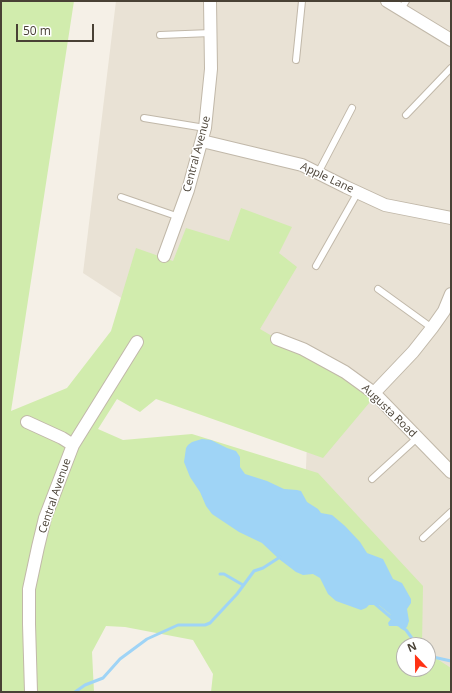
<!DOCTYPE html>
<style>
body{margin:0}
#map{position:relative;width:452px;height:693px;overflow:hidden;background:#f5f0e7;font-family:"Open Sans",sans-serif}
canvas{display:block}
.frame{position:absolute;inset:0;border:2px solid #494135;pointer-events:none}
.north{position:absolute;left:396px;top:637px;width:40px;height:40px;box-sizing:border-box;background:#fff;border:1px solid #b6b3ae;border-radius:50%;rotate:338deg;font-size:11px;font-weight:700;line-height:16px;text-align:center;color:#494135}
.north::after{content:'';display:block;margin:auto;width:14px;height:18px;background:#ff3214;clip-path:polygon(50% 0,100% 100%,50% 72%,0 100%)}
.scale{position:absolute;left:16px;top:24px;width:78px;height:18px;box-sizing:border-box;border:2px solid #494135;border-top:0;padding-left:5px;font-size:12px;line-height:14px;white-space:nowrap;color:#494135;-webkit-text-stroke:3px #fff;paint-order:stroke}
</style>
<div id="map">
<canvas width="452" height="693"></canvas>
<div class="frame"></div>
<div class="north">N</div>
<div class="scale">50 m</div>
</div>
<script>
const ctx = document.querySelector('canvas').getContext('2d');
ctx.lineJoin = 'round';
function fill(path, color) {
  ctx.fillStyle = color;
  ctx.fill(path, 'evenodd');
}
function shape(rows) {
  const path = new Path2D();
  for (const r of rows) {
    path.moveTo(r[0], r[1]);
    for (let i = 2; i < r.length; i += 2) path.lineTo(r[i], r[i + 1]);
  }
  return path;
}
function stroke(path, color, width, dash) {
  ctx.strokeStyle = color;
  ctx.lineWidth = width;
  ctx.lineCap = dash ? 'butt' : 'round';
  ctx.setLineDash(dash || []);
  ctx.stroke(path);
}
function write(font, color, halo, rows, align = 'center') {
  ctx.font = font + ' "Open Sans",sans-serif';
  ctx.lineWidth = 3;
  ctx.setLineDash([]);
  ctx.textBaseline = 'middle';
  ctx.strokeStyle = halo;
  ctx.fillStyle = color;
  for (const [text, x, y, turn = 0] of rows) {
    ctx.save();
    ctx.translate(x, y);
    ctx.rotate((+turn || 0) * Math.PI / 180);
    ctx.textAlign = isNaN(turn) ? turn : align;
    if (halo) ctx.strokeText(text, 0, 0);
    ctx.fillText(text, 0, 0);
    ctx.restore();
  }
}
const residential = shape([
 [116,1,451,1,451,692,428,669,428,645,416,645,305,490,308,420,83,273]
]);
const green = shape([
 [1,1,74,1,11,411,67,388,111,331,136,248,173,261,186,228,229,241,241,208,292,227,279,253,297,267,260,329,375,396,323,458,156,399,140,412,117,399,98,429,123,440,192,434,318,473,423,586,422,645,404,645,404,669,428,669,428,653,451,668,451,692,211,692,213,674,193,640,125,627,106,626,92,652,94,692,1,692]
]);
const water = shape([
 [202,439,211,440,227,448,236,451,240,457,240,467,245,474,267,481,284,489,297,490,301,491,307,502,318,509,321,513,332,515,345,526,360,542,367,553,383,559,393,579,402,583,411,599,411,603,407,609,409,621,407,627,404,629,397,626,389,626,388,623,391,619,391,616,390,614,379,605,369,605,366,608,361,610,336,601,328,594,320,578,313,574,303,575,296,572,279,559,262,543,239,532,212,514,206,506,200,492,190,477,184,462,186,448,188,445,192,442]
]);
const stream = shape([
 [220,574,224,574,243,585],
 [374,603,394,620],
 [401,627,406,630,417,645],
 [428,654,433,657,451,661],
 [75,692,85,685,103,678,120,659,147,639,178,625,205,625,210,623,237,594,254,571,263,568,280,557]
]);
const lane = shape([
 [401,9,406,1],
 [160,35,211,33],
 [296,60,302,1],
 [406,115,451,68],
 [144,118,205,128],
 [318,173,352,108],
 [121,197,179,217],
 [316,266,358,192],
 [378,289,432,328],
 [372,479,417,438],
 [423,538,451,512]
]);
const street = shape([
 [387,1,451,40],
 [202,141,302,165,346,187,385,205,451,218],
 [164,256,188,190,205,128,211,69,210,1],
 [277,339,303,349,345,372,374,393,451,472],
 [374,393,413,352,432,328,444,311,451,294],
 [27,422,62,438,73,445],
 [31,692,29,624,29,589,38,547,45,518,73,445,137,342]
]);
const streetNames = [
 ["Central Avenue",197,154,-75],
 ["Apple Lane",327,178,25],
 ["Augusta Road",389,411,44],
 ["Central Avenue",55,496,-71]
];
fill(residential, '#e9e2d5');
fill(green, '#d1ecad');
fill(water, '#9fd4f6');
stroke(stream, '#9fd4f6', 3);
stroke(lane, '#c1b8a9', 8);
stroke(street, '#c1b8a9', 14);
stroke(lane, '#fff', 6);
stroke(street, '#fff', 12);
write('11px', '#494135', '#fff', streetNames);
</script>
